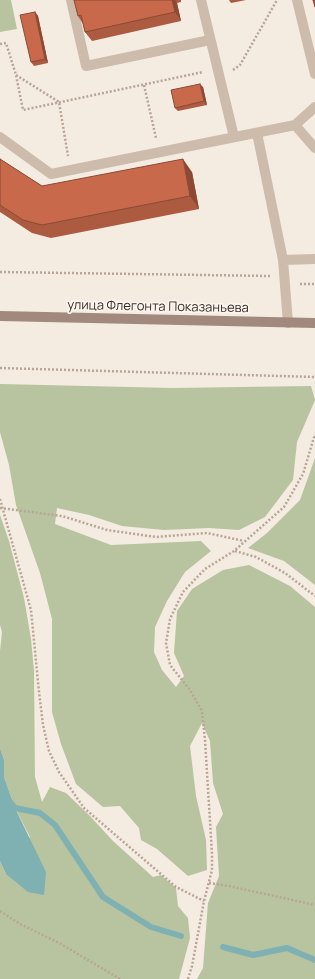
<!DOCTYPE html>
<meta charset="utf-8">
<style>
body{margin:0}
canvas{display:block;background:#f4ebe1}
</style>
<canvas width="315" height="979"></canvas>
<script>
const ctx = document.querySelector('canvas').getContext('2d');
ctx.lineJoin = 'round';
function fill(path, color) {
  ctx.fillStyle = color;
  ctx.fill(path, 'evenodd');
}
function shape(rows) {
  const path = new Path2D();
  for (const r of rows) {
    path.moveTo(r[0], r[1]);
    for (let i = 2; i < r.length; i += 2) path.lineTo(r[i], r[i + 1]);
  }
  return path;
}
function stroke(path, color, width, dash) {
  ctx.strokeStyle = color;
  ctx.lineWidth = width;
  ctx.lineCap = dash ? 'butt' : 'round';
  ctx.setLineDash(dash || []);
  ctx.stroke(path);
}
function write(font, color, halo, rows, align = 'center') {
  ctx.font = font + ' Manrope,sans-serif';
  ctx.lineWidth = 3.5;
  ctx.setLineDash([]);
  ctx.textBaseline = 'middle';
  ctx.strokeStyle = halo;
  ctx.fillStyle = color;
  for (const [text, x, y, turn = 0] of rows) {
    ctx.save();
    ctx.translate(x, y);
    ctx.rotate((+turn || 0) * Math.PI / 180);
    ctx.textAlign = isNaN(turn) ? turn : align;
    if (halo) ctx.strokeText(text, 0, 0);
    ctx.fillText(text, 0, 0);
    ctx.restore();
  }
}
const green = shape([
 [0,0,11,0,17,29,0,32],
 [0,384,173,388,311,386,315,400,297,442,293,480,265,517,239,530,209,528,164,530,122,526,89,515,57,508,55,524,111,545,201,541,211,551,185,572,167,601,155,627,154,652,162,670,176,687,184,676,174,653,177,611,192,589,223,570,249,565,290,586,315,607,315,979,197,979,203,968,208,903,219,876,216,827,223,814,213,783,210,741,202,723,190,746,196,796,206,840,207,870,188,876,157,849,141,840,139,828,120,806,103,807,76,784,61,744,52,712,52,619,40,573,16,505,9,465,0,432],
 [315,458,315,585,284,561,248,548,267,533,300,500],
 [0,515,9,541,24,598,31,639,34,671,35,777,42,802,50,787,66,793,89,815,113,841,153,877,161,875,176,888,178,906,188,918,190,938,179,979,0,979,0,861,6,874,30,837,15,808,4,777,4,760,0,748,0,651,2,632,0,625]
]);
const water = shape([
 [0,748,4,760,4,777,15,808,46,872,44,895,28,892,6,874,0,861]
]);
const stream = shape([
 [0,790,15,808,40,813,55,825,103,897,151,927,181,936],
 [223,947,253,955,287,948,315,960]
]);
const path = shape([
 [0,44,6,43,16,75,23,110,203,72],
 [233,70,240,65,277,0],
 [16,75,59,102,68,156],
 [144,85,156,138],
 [0,272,270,276],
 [300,284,315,284],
 [0,368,315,377],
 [0,499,31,610,39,692,43,725,49,751,59,772,84,808,176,887,204,901],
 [0,508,62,516,107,530,156,537,207,533,244,541],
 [235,551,256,557,285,573,315,596],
 [209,883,229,886,315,905],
 [0,911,20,924,61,944,120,979],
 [188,979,192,966,204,901,212,870,212,854,205,740,202,711,190,690,170,665,166,643,170,619,183,592,205,569,234,551,284,507,303,474,315,434]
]);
const service = shape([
 [71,0,86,66,210,40],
 [201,0,234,137],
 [297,0,315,74],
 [295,125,315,148],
 [257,133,283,260,288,323],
 [0,137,51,174,295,125,315,107],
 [283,260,315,259]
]);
const secondary = shape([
 [0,316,315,323]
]);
const wall = shape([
 [74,0,181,0,181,2,177,3,181,21,92,41,85,32,83,24,78,16],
 [229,0,246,0,231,3],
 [35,12,38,16,48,63,34,66,31,62],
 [203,87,207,105,178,111,175,108],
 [0,159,42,186,192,172,199,209,51,238,32,233,0,212]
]);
const shadedWall = shape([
 [172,0,175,0,177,3,181,21,175,12],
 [35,12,38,16,48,63,45,59],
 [200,84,203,87,207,105,204,101],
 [183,159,192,172,199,209,190,196]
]);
const building = shape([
 [74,0,172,0,175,12,85,32,81,15,78,16,74,0],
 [313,0,315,0,315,7,313,0],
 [35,12,45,59,31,62,20,15,35,12],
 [200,84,204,101,175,108,171,90,200,84],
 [0,159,42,186,183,159,190,196,42,225,23,220,0,205,0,159]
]);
const streetNames = [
 ["улица Флегонта Показаньева",158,307,1]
];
fill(green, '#b8c4a0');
fill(water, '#7fb0b2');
stroke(stream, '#7fb0b2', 6);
stroke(path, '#b9a596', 2.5, [2, 2]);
stroke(service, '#cdbbac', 10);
stroke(secondary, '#a18a7d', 10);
fill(wall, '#ac5a40');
fill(shadedWall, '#8c4a34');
fill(building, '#c8694b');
stroke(building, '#8c4a34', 1);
write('13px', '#3b302b', '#fbf5ee', streetNames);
</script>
